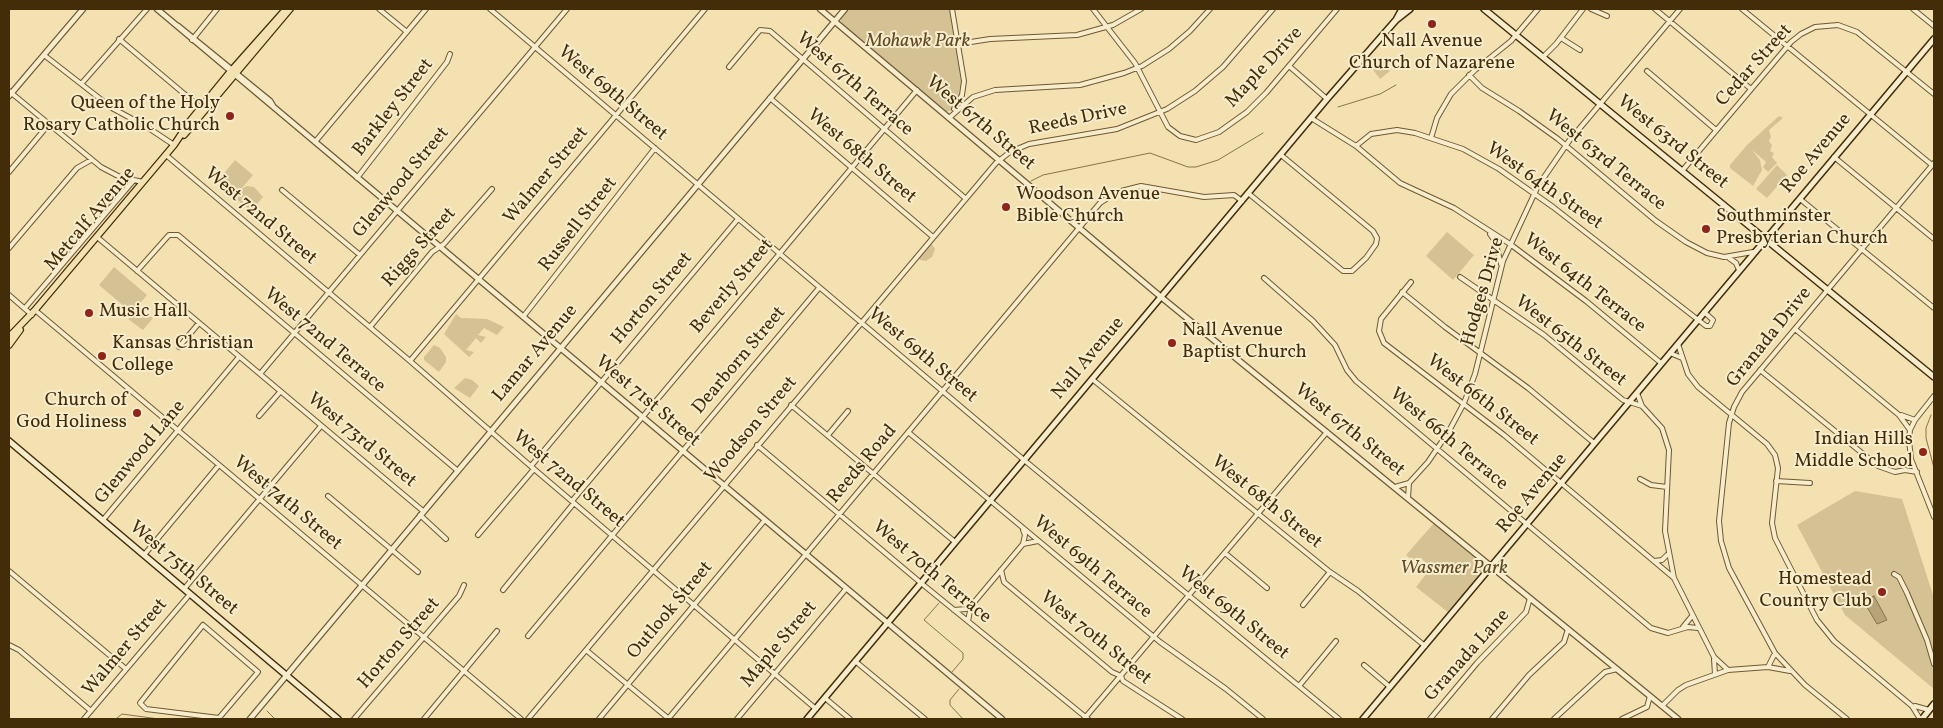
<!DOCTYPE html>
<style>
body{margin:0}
#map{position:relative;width:1943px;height:728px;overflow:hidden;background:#f3e1b1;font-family:Vollkorn,serif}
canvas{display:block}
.frame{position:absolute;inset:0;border:10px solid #432c08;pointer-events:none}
</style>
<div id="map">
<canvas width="1943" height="728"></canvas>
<div class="frame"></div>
</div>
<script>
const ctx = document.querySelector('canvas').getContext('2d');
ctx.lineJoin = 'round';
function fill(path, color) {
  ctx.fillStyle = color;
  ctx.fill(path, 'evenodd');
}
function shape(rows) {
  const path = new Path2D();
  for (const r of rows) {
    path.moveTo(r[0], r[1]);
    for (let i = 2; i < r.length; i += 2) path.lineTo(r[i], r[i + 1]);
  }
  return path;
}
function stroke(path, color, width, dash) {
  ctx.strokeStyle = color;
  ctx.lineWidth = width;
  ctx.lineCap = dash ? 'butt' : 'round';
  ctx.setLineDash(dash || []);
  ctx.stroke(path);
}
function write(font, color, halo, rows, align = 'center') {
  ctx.font = font + ' Vollkorn,serif';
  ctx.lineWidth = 4;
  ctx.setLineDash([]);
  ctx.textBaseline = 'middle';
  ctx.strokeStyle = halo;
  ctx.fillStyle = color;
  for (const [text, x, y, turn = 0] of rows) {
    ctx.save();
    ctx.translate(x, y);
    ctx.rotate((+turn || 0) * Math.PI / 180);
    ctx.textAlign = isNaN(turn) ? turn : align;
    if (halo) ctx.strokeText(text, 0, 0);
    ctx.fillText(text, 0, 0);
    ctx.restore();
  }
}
const green = shape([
 [849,9,947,9,950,11,962,78,957,102,950,111,946,112,841,23,841,19],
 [1380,58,1390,71,1380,79,1370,66],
 [1779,116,1783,118,1769,130,1771,137,1769,141,1772,145,1770,151,1774,153,1772,157,1777,163,1768,172,1763,167,1766,162,1752,150,1760,160,1762,170,1753,186,1730,168,1730,165,1747,145],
 [235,160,253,175,241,189,247,186,254,187,263,197,251,211,216,183],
 [1777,165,1787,175,1767,198,1756,189],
 [1447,232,1474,255,1453,280,1426,256],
 [931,243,935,249,932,257,926,261,920,260,918,257],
 [114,267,147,295,132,313,99,285],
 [139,310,153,318,143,330,128,319],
 [456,314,461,318,487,319,504,327,497,335,484,328,478,335,486,337,481,343,476,338,466,350,474,352,469,357,444,334],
 [434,345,440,348,446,357,446,362,439,372,424,360,424,357],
 [465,378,472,380,479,386,470,398,454,388],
 [1855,491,1902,499,1934,598,1934,689,1845,615,1797,525],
 [1435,522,1486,564,1486,568,1449,613,1416,587,1431,568,1421,558,1416,563,1406,555]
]);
const water = shape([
 [1874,596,1887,620,1877,624,1867,607,1870,606,1868,599,1874,596]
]);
const stream = shape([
 [1338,107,1380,94,1396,85],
 [1031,181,1043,175,1150,153,1188,167,1196,167,1218,160,1263,133],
 [1931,415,1926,428,1926,438,1934,468],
 [939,603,924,620,963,653,963,659,952,672],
 [959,689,950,700,950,705,963,719],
 [267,711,275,719],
 [117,718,122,714,159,719]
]);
const minor = shape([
 [379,9,407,32],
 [490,9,1024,460,1339,719],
 [952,9,964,81,962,95,954,109],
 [1093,9,1135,63,1168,127,1180,136,1196,140,1219,132,1247,112,1266,93,1337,9],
 [1591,9,1607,16],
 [1655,9,1751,89],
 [1742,9,1932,165],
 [1913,9,1934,26],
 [1561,38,1580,50],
 [119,39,201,108],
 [192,40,217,9],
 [958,44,990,39,1077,35,1113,25,1141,9],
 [44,55,112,108,147,127,174,145],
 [1543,57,1556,44,1583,9],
 [1289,66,1327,99],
 [729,67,760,30,770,31,965,198],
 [1647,71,1716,130],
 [1469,75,1482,88,1519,111,1558,139,1656,221,1686,242,1707,253,1724,257,1753,252],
 [82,83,147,9],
 [9,91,101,167,120,177,143,182],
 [770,98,933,237],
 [949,118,973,97,995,90,1080,85,1124,73,1142,66,1169,49,1190,31,1210,9],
 [1311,118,1356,146,1400,183,1454,208,1510,244,1586,301,1661,363],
 [1431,138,1437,118,1451,94,1475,70,1511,41,1538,9],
 [315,142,426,9],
 [1356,146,1371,134,1397,130,1415,133,1463,149,1499,169,1553,207,1706,326,1710,326,1713,320,1704,312],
 [166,155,410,361,534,469,816,709],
 [1834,157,1934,239],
 [1682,171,1791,42,1801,34,1815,27,1838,25,1857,32,1934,94],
 [9,172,49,124],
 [357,178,447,62,450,54],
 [282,190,360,255],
 [1248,193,1343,271,1352,271,1366,258,1376,244,1377,238,1373,231,1281,155],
 [1800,199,1934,308],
 [1490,234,1495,241,1501,264],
 [97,237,423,511],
 [9,248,77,168,91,160],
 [1729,258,1736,263,1739,270],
 [137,271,169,235,178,235,458,471],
 [1460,277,1544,335,1623,400,1642,406],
 [1264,278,1313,321,1335,345,1347,370,1356,381,1651,628,1668,633,1688,627,1698,628],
 [1411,282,1381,319,1379,331,1384,343,1504,435,1674,578,1714,657,1728,670],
 [1402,292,1445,327,1528,388,1594,443],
 [9,295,32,315],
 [25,308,134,180],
 [35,310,521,719],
 [523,317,655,148],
 [370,327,432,252,444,244,492,189],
 [1795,329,1899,415,1910,430],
 [1678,344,1688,374,1698,387,1767,444,1775,455,1778,468,1772,523,1775,538,1817,620,1834,641,1912,706,1920,719],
 [179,347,199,323],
 [1670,353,1682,358],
 [410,361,705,9],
 [1760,370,1878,466,1895,472,1905,470,1917,472],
 [260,374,567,9],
 [1092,379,1330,572,1358,591,1425,646],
 [1637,393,1642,406,1662,428,1669,450,1665,531,1674,578],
 [1934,396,1915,420,1910,430,1909,440,1911,459,1934,517],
 [791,405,955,542],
 [1901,415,1915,420],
 [259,416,280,392],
 [908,432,1160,642,1226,689,1263,719],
 [828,435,848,411],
 [757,445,921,583,1088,719],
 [531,466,738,219],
 [1640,479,1651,485,1667,487],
 [1776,481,1810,483],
 [1395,487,1409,483,1428,462,1449,431,1464,403,1475,374,1503,261,1538,186,1569,141,1680,9],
 [328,496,418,572],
 [1408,498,1409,483],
 [572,501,917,90],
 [420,515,446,539],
 [103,520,239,357],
 [478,535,534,469],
 [1023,544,1025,535,1023,530],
 [1225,553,1267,588],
 [144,555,219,465],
 [1654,561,1662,560,1667,555],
 [1001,570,1004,582,1112,672,1121,676,1123,681,1182,719],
 [9,571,126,669],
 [1894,574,1899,577,1907,593,1927,640,1934,664],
 [184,589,321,426],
 [503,590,574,503],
 [1303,605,1330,572],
 [954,610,966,609,971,606],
 [968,621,971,606,1023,544,1038,541],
 [203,625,258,672,219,718,146,709,140,703,203,625],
 [1683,627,1692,616],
 [528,636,819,288],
 [9,645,19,650,91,711],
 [586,650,669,719],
 [1714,659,1715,674],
 [855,661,925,719],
 [1364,665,1390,687],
 [1768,667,1775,653],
 [1299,686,1336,641],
 [825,698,850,719],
 [1662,706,1678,690,1686,685,1728,670,1768,667,1790,671],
 [1915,706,1929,710],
 [84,719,190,594],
 [354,719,459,596,464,585],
 [424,719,497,631],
 [528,719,996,163,1010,152,1029,144,1117,129,1167,109,1195,91,1223,67,1273,9],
 [599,719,764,521],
 [668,719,1100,203,1117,192,1141,186,1204,197,1234,195,1242,201],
 [737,719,845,590],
 [1084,719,1327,432],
 [1430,719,1477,663,1526,612,1530,598],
 [1492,719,1529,675,1564,642,1568,629],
 [1554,719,1594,682,1605,672,1617,669],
 [1622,719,1647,707,1650,696],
 [1847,719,1805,685,1775,653,1729,568,1721,541,1719,521,1729,423,1734,407,1742,392,1934,163]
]);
const tertiary = shape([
 [157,9,1002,719],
 [820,9,1161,297,1678,719],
 [178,26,270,101,273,106],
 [9,96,83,9],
 [250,719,845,9]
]);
const secondary = shape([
 [1484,9,1934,377],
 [1396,20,1402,9],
 [9,441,338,719],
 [807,719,1327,99,1396,20,1410,9],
 [1363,719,1934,39],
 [1922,719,1934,704]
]);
const primary = shape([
 [184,135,290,9],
 [9,337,35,310,174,145,190,121,230,72,286,9],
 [9,345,20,330]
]);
const markers = [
 [1432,24,5,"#8f2418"],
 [230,116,5,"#8f2418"],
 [1006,207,5,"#8f2418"],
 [1706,229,5,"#8f2418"],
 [89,313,5,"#8f2418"],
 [1172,343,5,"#8f2418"],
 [102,356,5,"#8f2418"],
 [137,413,5,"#8f2418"],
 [1923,452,5,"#8f2418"],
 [1882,592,5,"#8f2418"]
];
const parkNames = [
 ["Mohawk Park",918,43],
 ["Wassmer Park",1454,570]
];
const poiNames = [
 ["Nall Avenue",1432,43,"center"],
 ["Church of Nazarene",1432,65,"center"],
 ["Queen of the Holy",220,105,"right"],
 ["Rosary Catholic Church",220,127,"right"],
 ["Woodson Avenue",1016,196],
 ["Bible Church",1016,218],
 ["Southminster",1716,218],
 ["Presbyterian Church",1716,240],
 ["Music Hall",99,313],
 ["Nall Avenue",1182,332],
 ["Baptist Church",1182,354],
 ["Kansas Christian",112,345],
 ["College",112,367],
 ["Church of",127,402,"right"],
 ["God Holiness",127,424,"right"],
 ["Indian Hills",1913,441,"right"],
 ["Middle School",1913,463,"right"],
 ["Homestead",1872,581,"right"],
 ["Country Club",1872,603,"right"]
];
const streetNames = [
 ["Cedar Street",1755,66,-48],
 ["Maple Drive",1265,68,-47],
 ["West 67th Terrace",854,85,41],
 ["West 69th Street",612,94,40],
 ["Barkley Street",394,108,-52],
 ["Reeds Drive",1078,120,-12],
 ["West 67th Street",980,124,40],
 ["West 63rd Street",1672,143,39],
 ["Roe Avenue",1817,154,-50],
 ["West 68th Street",861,157,40],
 ["West 63rd Terrace",1605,161,39],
 ["Walmer Street",547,176,-50],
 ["Glenwood Street",402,183,-50],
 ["West 64th Street",1544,187,35],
 ["West 72nd Street",260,217,40],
 ["Metcalf Avenue",91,220,-50],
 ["Russell Street",579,225,-52],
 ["Riggs Street",420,248,-48],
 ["West 64th Terrace",1584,284,38],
 ["Beverly Street",733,287,-50],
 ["Hodges Drive",1484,292,-74],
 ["Horton Street",653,299,-50],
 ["Granada Drive",1770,338,-51],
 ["West 72nd Terrace",324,341,40],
 ["West 65th Street",1570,342,38],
 ["Lamar Avenue",536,354,-50],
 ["West 69th Street",922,356,40],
 ["Nall Avenue",1089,359,-50],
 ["Dearborn Street",740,361,-50],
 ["West 66th Street",1482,401,38],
 ["West 71st Street",647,402,40],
 ["Woodson Street",752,430,-50],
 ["West 67th Street",1349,431,39],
 ["West 66th Terrace",1448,440,40],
 ["West 73rd Street",361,441,40],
 ["Glenwood Lane",141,453,-50],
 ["Reeds Road",863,465,-50],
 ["West 72nd Street",568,480,40],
 ["Roe Avenue",1533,494,-50],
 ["West 68th Street",1266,503,39],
 ["West 74th Street",287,504,40],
 ["West 69th Terrace",1092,568,40],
 ["West 75th Street",183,569,40],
 ["West 70th Terrace",931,573,40],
 ["Outlook Street",671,611,-50],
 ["West 69th Street",1233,614,39],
 ["West 70th Street",1095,639,39],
 ["Horton Street",400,644,-49],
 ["Maple Street",780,645,-50],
 ["Walmer Street",126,648,-50],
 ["Granada Lane",1468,656,-48]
];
fill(green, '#d5c294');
fill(water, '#b7a378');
stroke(water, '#89734b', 1);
stroke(stream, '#89734b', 1);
stroke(minor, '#6f5932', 6);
stroke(tertiary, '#6f5932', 7);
stroke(secondary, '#432c08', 8);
stroke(primary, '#432c08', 8);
stroke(minor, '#f7eccc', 4);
stroke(tertiary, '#f7eccc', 4.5);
stroke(secondary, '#f7eccc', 5);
stroke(primary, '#f3e1b1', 5.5);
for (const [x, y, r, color] of markers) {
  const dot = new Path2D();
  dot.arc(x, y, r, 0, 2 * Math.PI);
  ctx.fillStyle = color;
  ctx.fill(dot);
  stroke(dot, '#f7eccc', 2);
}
write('italic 19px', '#604a24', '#f7eccc', parkNames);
write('19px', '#432c08', '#f7eccc', poiNames, 'left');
write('19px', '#432c08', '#f7eccc', streetNames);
</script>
